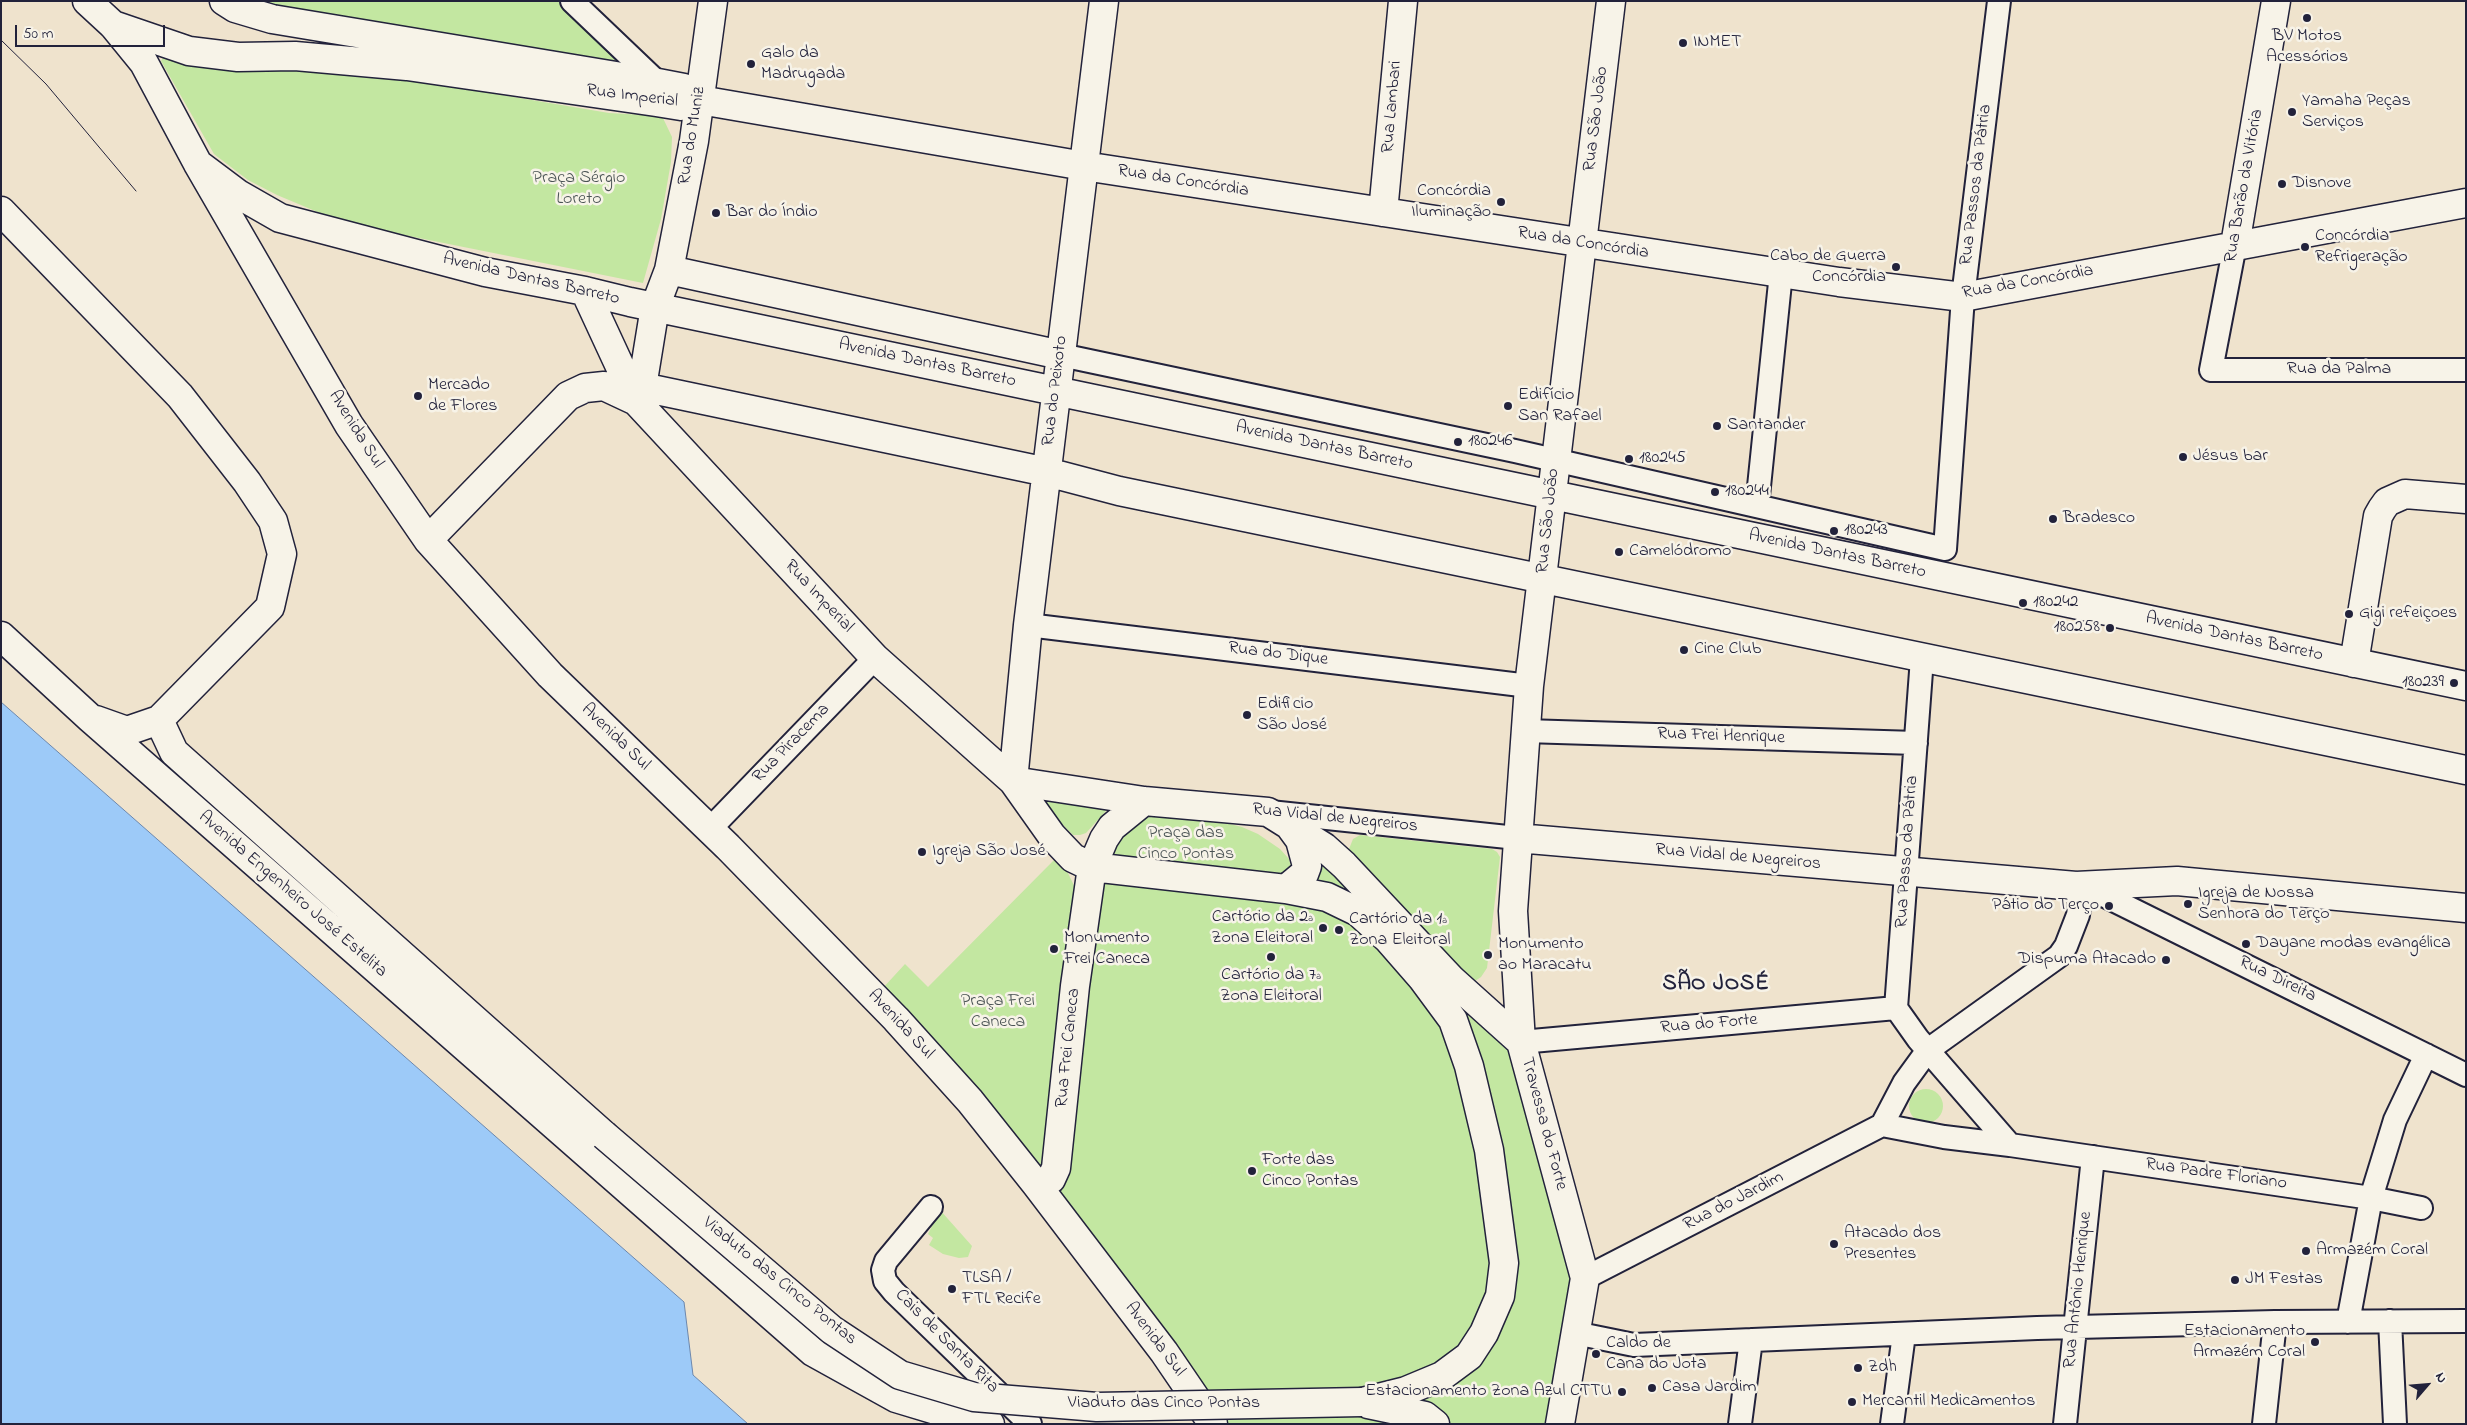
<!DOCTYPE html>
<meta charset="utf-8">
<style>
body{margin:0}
#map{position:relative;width:2467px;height:1425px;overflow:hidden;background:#efe3cd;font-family:"Indie Flower",sans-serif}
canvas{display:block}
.frame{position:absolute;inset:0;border:2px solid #22223b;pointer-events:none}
.north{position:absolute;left:2402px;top:1360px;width:50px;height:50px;-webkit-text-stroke:4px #f7f3e8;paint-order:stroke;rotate:63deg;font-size:14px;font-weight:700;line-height:20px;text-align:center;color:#22223b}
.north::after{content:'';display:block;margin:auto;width:18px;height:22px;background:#22223b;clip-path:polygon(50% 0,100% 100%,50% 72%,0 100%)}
.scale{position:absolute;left:15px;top:25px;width:150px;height:22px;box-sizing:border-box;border:2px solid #22223b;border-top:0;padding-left:6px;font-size:15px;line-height:18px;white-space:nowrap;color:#22223b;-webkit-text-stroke:4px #f7f3e8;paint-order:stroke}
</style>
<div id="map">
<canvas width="2467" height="1425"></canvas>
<div class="frame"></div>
<div class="north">N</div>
<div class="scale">50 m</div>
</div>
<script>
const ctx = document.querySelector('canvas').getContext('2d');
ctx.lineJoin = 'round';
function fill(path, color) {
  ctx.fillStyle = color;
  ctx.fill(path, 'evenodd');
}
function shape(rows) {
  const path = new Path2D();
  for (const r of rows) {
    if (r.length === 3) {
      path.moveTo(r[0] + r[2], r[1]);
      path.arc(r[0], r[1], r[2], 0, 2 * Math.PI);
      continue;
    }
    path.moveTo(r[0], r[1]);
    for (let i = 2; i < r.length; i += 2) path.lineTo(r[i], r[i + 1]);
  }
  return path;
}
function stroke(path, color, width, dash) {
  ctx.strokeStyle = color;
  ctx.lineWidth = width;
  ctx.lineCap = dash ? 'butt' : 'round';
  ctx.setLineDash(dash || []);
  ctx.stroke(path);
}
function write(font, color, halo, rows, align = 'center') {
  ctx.font = font + ' "Indie Flower",sans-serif';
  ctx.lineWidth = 5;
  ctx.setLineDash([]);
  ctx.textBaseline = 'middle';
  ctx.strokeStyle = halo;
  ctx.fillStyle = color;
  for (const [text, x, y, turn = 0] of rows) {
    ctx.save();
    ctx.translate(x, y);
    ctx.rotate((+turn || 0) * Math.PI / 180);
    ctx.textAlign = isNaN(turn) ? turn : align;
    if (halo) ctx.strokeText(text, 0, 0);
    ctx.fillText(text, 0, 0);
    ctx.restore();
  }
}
const green = shape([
 [260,1,564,1,619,52,621,65,279,9],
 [164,56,341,68,609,113,662,116,672,137,671,162,661,219,643,283,364,227,320,213,277,195,248,180,214,154,161,61],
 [1046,800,1106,809,1106,811,1086,833,1080,835,1073,835,1045,807],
 [1147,815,1230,824,1242,827,1258,834,1280,849,1289,859,1292,869,1288,877,1113,858,1111,853,1114,843],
 [1360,835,1492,849,1497,852,1500,857,1487,968,1481,977,1472,983,1353,858,1349,849,1353,839],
 [1305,840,1513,1043,1575,1262,1553,1424,1222,1424,1056,1197,1098,882,1207,887,1289,896],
 [1055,859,1068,873,1077,892,1047,1178,948,1055,882,989,905,964,928,987],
 [1926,1106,17],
 [940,1210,972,1246,968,1257,959,1258,943,1254,929,1245,933,1238,928,1234]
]);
const water = shape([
 [1,702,684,1302,693,1375,748,1424,1,1424,1,702]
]);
const street = shape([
 [572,1,658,83,657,88],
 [2235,245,2211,370,2466,370],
 [1061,355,1515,451,1945,549,1963,297,1999,1],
 [1757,506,1781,273],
 [1028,625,1529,686],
 [1922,658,1896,1008,1918,1039,2010,1145],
 [1525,731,1916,743],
 [1270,812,1517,838],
 [709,830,875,658],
 [2087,887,2466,1075],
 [1521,1042,1896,1008],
 [1882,1125,1944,1137,2010,1145,2371,1198,2421,1208],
 [1882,1125,1904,1083,1928,1050,2059,956,2066,946,2078,915,2082,887],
 [931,1207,886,1261,883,1270,885,1281,894,1292,1030,1424],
 [1585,1278,1882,1125],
 [2390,1321,2395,1424],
 [2348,1322,2371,1198,2395,1120,2426,1055],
 [1575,1333,1634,1345,2037,1328,2275,1322,2466,1321],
 [1740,1424,1751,1340],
 [1892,1424,1904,1334],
 [2065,1424,2093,1157],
 [2264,1424,2275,1322]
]);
const secondary = shape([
 [87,1,113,25,144,63,198,164,349,425,428,540,550,675,728,847,896,1019,970,1101,1036,1184,1164,1352,1213,1424],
 [224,1,235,8,272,19,658,83,684,88,700,100,1084,166,1839,282,1963,297,2466,203],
 [113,25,189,51,238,57,295,56,407,66,656,102,681,106,688,103],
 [198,164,238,194,280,218,485,272,585,291,630,302,2466,686],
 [1,211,180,396,247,482,273,521,282,554,270,607,159,720,174,752,604,1135],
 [1383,212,1403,1],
 [2235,245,2276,1],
 [669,270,1061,355],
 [585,291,636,401,875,658,1013,781,1052,836,1073,858,1092,867,1286,889,1327,897,1358,912,1388,939,1422,978,1453,1020,1469,1066,1489,1150,1504,1263,1500,1296,1484,1333,1469,1356,1442,1376,1406,1391,1362,1402],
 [642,387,1047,472,1119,491,2466,770],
 [636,401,642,387,655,307,669,270,694,141,713,1],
 [428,540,568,396,585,388,604,386,636,401],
 [1,636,90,718,813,1352,896,1398,969,1420,990,1424],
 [2354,663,2378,516,2382,509,2387,502,2405,494,2466,499],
 [96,720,127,731,159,720],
 [1013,781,1028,625,1104,1],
 [1013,781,1144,801,1268,812,1324,847,1344,865,1452,980,1521,1042],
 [1517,838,2076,886,2177,881,2466,908],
 [1286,889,1304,874,1307,866,1300,840,1289,825],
 [1036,1184,1051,1179,1056,1168,1075,986,1092,867,1104,839,1112,827,1144,801],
 [1368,1404,1425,1416,1435,1424],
 [1560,1424,1585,1278,1521,1042,1513,911,1529,686,1611,1]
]);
const tram = shape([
 [1,40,46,84,136,191]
]);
const secondaryBridge = shape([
 [604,1135,832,1330,900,1375,974,1397,1097,1407,1362,1402]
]);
const markers = [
 [2307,18,5,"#22223b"],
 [1683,43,5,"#22223b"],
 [751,64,5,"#22223b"],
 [2292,112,5,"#22223b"],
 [2282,184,5,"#22223b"],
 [1501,202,5,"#22223b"],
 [716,213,5,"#22223b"],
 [2305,247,5,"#22223b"],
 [1896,267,5,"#22223b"],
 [418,396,5,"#22223b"],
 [1508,406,5,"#22223b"],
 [1717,426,5,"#22223b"],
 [1458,442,5,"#22223b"],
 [2183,457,5,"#22223b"],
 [1629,459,5,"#22223b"],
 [1715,492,5,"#22223b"],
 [2053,519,5,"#22223b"],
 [1834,531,5,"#22223b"],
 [1619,552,5,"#22223b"],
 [2023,603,5,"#22223b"],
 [2349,614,5,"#22223b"],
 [2110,628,5,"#22223b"],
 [1684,650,5,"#22223b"],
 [2454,683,5,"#22223b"],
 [1247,715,5,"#22223b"],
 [922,852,5,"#22223b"],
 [2188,904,5,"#22223b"],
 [2109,906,5,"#22223b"],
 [1323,928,5,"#22223b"],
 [1339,930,5,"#22223b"],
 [2246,944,5,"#22223b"],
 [1054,949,5,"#22223b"],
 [1488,955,5,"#22223b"],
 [1271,957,5,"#22223b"],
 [2166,960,5,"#22223b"],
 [1252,1171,5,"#22223b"],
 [1834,1244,5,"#22223b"],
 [2306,1251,5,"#22223b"],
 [2235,1280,5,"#22223b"],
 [952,1289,5,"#22223b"],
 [2315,1342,5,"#22223b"],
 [1596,1354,5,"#22223b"],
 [1858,1368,5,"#22223b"],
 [1652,1388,5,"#22223b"],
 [1622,1392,5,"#22223b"],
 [1852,1402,5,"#22223b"]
];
const poiNames = [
 ["BV Motos",2307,37,"center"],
 ["Acessórios",2307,58,"center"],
 ["INMET",1693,43],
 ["Galo da",761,54],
 ["Madrugada",761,75],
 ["Yamaha Peças",2302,102],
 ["Serviços",2302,123],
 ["Disnove",2292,184],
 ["Concórdia",1491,192,"right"],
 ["Iluminação",1491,213,"right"],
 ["Bar do Índio",726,213],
 ["Concórdia",2315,237],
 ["Refrigeração",2315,258],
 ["Cabo de Guerra",1886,257,"right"],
 ["Concórdia",1886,278,"right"],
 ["Mercado",428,386],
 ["de Flores",428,407],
 ["Edifício",1518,396],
 ["San Rafael",1518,417],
 ["Santander",1727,426],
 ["180246",1468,442],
 ["Jésus bar",2193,457],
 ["180245",1639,459],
 ["180244",1725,492],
 ["Bradesco",2063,519],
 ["180243",1844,531],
 ["Camelódromo",1629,552],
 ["180242",2033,603],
 ["Gigi refeiçoes",2359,614],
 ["180258",2100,628,"right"],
 ["Cine Club",1694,650],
 ["180239",2444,683,"right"],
 ["Edificio",1257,705],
 ["São José",1257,726],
 ["Igreja São José",932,852],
 ["Igreja de Nossa",2198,894],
 ["Senhora do Terço",2198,915],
 ["Pátio do Terço",2099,906,"right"],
 ["Cartório da 2ª",1313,918,"right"],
 ["Zona Eleitoral",1313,939,"right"],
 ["Cartório da 1ª",1349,920],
 ["Zona Eleitoral",1349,941],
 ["Monumento",1064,939],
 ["Frei Caneca",1064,960],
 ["Dayane modas evangélica",2256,944],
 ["Monumento",1498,945],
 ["ao Maracatu",1498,966],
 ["Dispuma Atacado",2156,960,"right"],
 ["Cartório da 7ª",1271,976,"center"],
 ["Zona Eleitoral",1271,997,"center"],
 ["Forte das",1262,1161],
 ["Cinco Pontas",1262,1182],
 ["Atacado dos",1844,1234],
 ["Presentes",1844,1255],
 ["Armazém Coral",2316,1251],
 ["TLSA /",962,1279],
 ["FTL Recife",962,1300],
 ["JM Festas",2245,1280],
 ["Estacionamento",2305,1332,"right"],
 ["Armazém Coral",2305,1353,"right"],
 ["Caldo de",1606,1344],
 ["Cana do Jota",1606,1365],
 ["Zdh",1868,1368],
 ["Casa Jardim",1662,1388],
 ["Estacionamento Zona Azul CTTU",1612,1392,"right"],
 ["Mercantil Medicamentos",1862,1402]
];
const streetNames = [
 ["Rua Imperial",632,97,7],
 ["Rua Lambari",1393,107,-85],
 ["Rua São João",1597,119,-83],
 ["Rua do Muniz",693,136,-81],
 ["Rua da Concórdia",1183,182,9],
 ["Rua Passos da Pátria",1977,185,-83],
 ["Rua Barão da Vitória",2245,186,-80],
 ["Rua da Concórdia",1583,244,9],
 ["Avenida Dantas Barreto",531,280,13],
 ["Rua da Concórdia",2028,283,-10],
 ["Avenida Dantas Barreto",927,364,12],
 ["Rua da Palma",2339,370],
 ["Rua do Peixoto",1056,391,-83],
 ["Avenida Sul",355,430,58],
 ["Avenida Dantas Barreto",1324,447,12],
 ["Rua São João",1549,521,-84],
 ["Avenida Dantas Barreto",1837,555,12],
 ["Rua Imperial",818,597,47],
 ["Avenida Dantas Barreto",2234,638,12],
 ["Rua do Dique",1278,655,7],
 ["Rua Frei Henrique",1721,737,2],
 ["Avenida Sul",615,738,44],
 ["Rua Piracema",792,744,-46],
 ["Rua Vidal de Negreiros",1335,819,6],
 ["Rua Passo da Pátria",1908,852,-86],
 ["Rua Vidal de Negreiros",1738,858,5],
 ["Avenida Engenheiro José Estelita",292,895,41],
 ["Rua Direita",2277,980,26],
 ["Avenida Sul",900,1025,47],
 ["Rua do Forte",1709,1025,-5],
 ["Rua Frei Caneca",1069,1048,-84],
 ["Travessa do Forte",1543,1124,75],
 ["Rua Padre Floriano",2216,1175,8],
 ["Rua do Jardim",1734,1202,-27],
 ["Viaduto das Cinco Pontas",779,1282,39],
 ["Rua Antônio Henrique",2079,1290,-84],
 ["Avenida Sul",1154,1340,53],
 ["Cais de Santa Rita",946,1342,45],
 ["Viaduto das Cinco Pontas",1164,1404]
];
const parkNames = [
 ["Praça Sérgio",579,179],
 ["Loreto",579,200],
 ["Praça das",1186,834],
 ["Cinco Pontas",1186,855],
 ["Praça Frei",998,1002],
 ["Caneca",998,1023]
];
const districtNames = [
 ["SÃO JOSÉ",1716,985]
];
fill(green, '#c3e7a1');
fill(water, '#9dcaf8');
stroke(water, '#6c87ac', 1);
stroke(street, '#22223b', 26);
stroke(secondary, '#22223b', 31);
stroke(street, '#f7f3e8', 22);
stroke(secondary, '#f7f3e8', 28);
stroke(tram, '#22223b', 1);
stroke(secondaryBridge, '#22223b', 31, []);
stroke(secondaryBridge, '#f7f3e8', 28);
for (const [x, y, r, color] of markers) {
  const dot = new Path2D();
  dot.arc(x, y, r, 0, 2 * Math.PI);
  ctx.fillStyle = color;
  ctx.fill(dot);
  stroke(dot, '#f7f3e8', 2);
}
write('18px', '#22223b', '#f7f3e8', poiNames, 'left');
write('18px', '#22223b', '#f7f3e8', streetNames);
write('18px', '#4a5354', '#f7f3e8', parkNames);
ctx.letterSpacing = '1px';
write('bold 22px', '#22223b', '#f7f3e8', districtNames);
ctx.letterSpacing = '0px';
</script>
